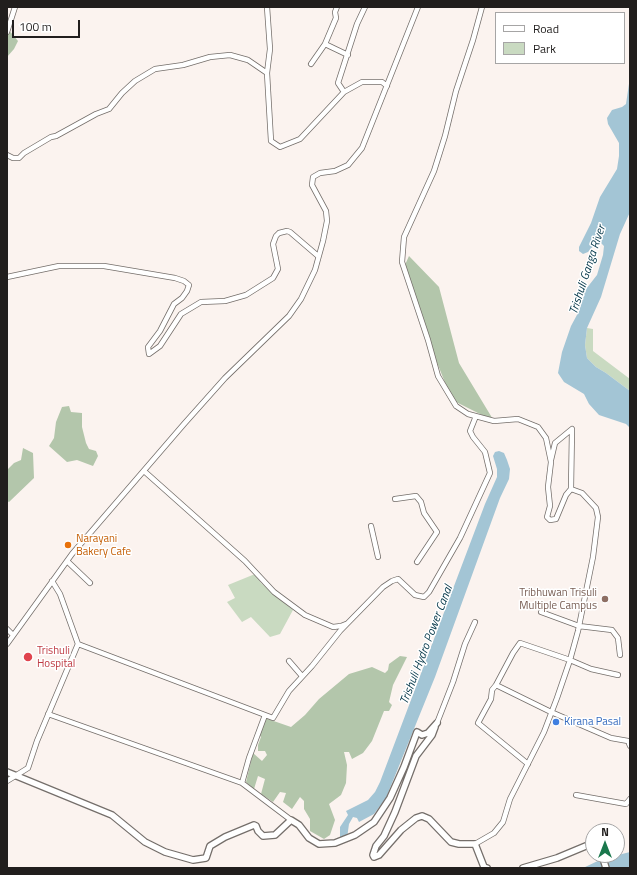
<!DOCTYPE html>
<style>
body{margin:0}
#map{position:relative;width:637px;height:875px;overflow:hidden;background:#fbf3ef;font-family:"Titillium Web",sans-serif}
canvas{display:block}
.frame{position:absolute;inset:0;border:8px solid #211e1d;pointer-events:none}
.legend{position:absolute;left:495px;top:12px;width:130px;height:52px;box-sizing:border-box;background:#fff;border:1px solid #a6a5a5;margin:0;padding:5px 7px;list-style:none;font-size:12px;color:#211e1d}
.legend li{display:flex;align-items:center;gap:8px;height:20px}
.legend b{width:20px;border:1px solid #a6a5a5}
.north{position:absolute;left:585px;top:823px;width:40px;height:40px;box-sizing:border-box;background:#fff;border:1px solid #a6a5a5;border-radius:50%;rotate:0deg;font-size:11px;font-weight:700;line-height:16px;text-align:center;color:#211e1d}
.north::after{content:'';display:block;margin:auto;width:14px;height:18px;background:#1a774c;clip-path:polygon(50% 0,100% 100%,50% 72%,0 100%)}
.scale{position:absolute;left:12px;top:20px;width:68px;height:18px;box-sizing:border-box;border:2px solid #211e1d;border-top:0;padding-left:5px;font-size:12px;line-height:14px;white-space:nowrap;color:#211e1d;-webkit-text-stroke:3px #fff;paint-order:stroke}
</style>
<div id="map">
<canvas width="637" height="875"></canvas>
<div class="frame"></div>
<ul class="legend">
<li><b style="height:5px;background:#fff"></b>Road</li>
<li><b style="height:11px;background:#c9dac1"></b>Park</li>
</ul>
<div class="north">N</div>
<div class="scale">100 m</div>
</div>
<script>
const ctx = document.querySelector('canvas').getContext('2d');
ctx.lineJoin = 'round';
function fill(path, color) {
  ctx.fillStyle = color;
  ctx.fill(path, 'evenodd');
}
function shape(rows) {
  const path = new Path2D();
  for (const r of rows) {
    path.moveTo(r[0], r[1]);
    for (let i = 2; i < r.length; i += 2) path.lineTo(r[i], r[i + 1]);
  }
  return path;
}
function stroke(path, color, width, dash) {
  ctx.strokeStyle = color;
  ctx.lineWidth = width;
  ctx.lineCap = dash ? 'butt' : 'round';
  ctx.setLineDash(dash || []);
  ctx.stroke(path);
}
function write(font, color, halo, rows, align = 'center') {
  ctx.font = font + ' "Titillium Web",sans-serif';
  ctx.lineWidth = 3;
  ctx.setLineDash([]);
  ctx.textBaseline = 'middle';
  ctx.strokeStyle = halo;
  ctx.fillStyle = color;
  for (const [text, x, y, turn = 0] of rows) {
    ctx.save();
    ctx.translate(x, y);
    ctx.rotate((+turn || 0) * Math.PI / 180);
    ctx.textAlign = isNaN(turn) ? turn : align;
    if (halo) ctx.strokeText(text, 0, 0);
    ctx.fillText(text, 0, 0);
    ctx.restore();
  }
}
const green = shape([
 [587,328,593,329,593,351,630,379,630,391,606,373,596,367,587,358,585,345],
 [255,574,261,583,293,610,280,634,270,637,251,617,242,622,227,602,235,598,228,585]
]);
const forest = shape([
 [7,28,18,41,14,49,7,57],
 [409,256,439,287,459,363,494,421,452,400,428,340,404,267],
 [69,406,71,412,82,413,82,427,86,443,89,449,96,451,98,456,93,466,77,460,67,462,49,446,54,438,56,422,62,407],
 [23,448,33,453,34,478,9,502,7,501,7,470,14,463,21,460],
 [400,656,407,657,393,685,389,702,392,705,389,711,384,711,372,741,363,753,352,759,349,752,344,752,347,765,346,783,341,795,329,804,335,820,330,835,324,839,310,831,310,819,304,809,304,801,300,797,292,809,283,802,286,793,280,792,273,802,261,794,265,779,258,776,254,789,246,782,253,753,262,761,267,755,265,751,258,751,258,745,261,737,259,735,265,718,291,727,305,715,319,699,349,674,372,667,385,673,388,670,389,664]
]);
const water = shape([
 [630,77,630,212,620,234,601,297,587,328,585,345,587,358,596,367,606,373,630,391,630,428,626,424,599,415,589,404,584,394,564,382,558,373,562,352,571,326,578,313,579,298,597,275,603,255,604,246,601,243,596,243,588,252,583,254,579,251,579,247,591,223,600,197,617,169,619,156,619,143,608,124,607,118,612,110,622,107,626,104],
 [499,451,504,453,507,460,510,469,509,479,500,498,435,677,386,798,374,814,359,822,357,818,353,817,349,824,347,838,340,841,340,827,348,815,346,811,368,800,375,792,380,782,485,504,497,477,497,469,493,456,495,452],
 [630,852,630,868,583,868,602,859]
]);
const minor = shape([
 [267,7,270,49,267,73,271,141,280,147,300,139,344,92,362,82,382,82,387,86],
 [337,7,335,12,336,18,325,44,348,55],
 [7,32,15,7],
 [311,64,325,44],
 [344,92,338,83,339,80,357,24,365,7],
 [7,155,13,158,19,158,24,153,51,137,56,136,96,114,109,109,122,93,135,81,155,69,183,65,210,57,230,55,248,60,267,73],
 [7,277,59,266,104,266,175,278,184,281,189,285,187,291,182,298,174,304,160,331,148,347,149,354,160,346,181,314,201,302,225,301,246,295,273,278,278,269,273,244,276,236,279,233,287,231,290,232,318,256],
 [551,460,555,443,572,429,571,489],
 [144,471,245,561,274,592,305,615,333,627,341,626,346,624],
 [395,499,416,496,421,502,424,513,437,532,417,562],
 [371,526,378,557],
 [67,561,90,583],
 [541,612,579,626,612,630,618,638,620,655],
 [7,629,13,635],
 [7,644,72,554,184,424,225,378,289,316,301,299,315,270,323,241,327,221,326,211,312,185,313,177,320,173,335,171,348,165,362,148,418,7],
 [78,644,273,718,289,691,312,666,340,631,383,587,392,581,398,579,415,595,424,597,429,592,460,538,490,473,485,452,473,437,470,431,476,416],
 [289,661,302,676],
 [496,685,513,653,520,643,570,660,591,669,618,675],
 [48,714,242,783],
 [265,715,249,758,242,783,291,820],
 [437,723,453,682,465,644,475,622],
 [528,764,478,723,491,699,492,690,496,685,551,712,611,738,628,741,630,746],
 [7,781,28,768,37,741,78,644,60,594,52,581],
 [576,795,626,804,630,799],
 [475,844,494,833,503,822,510,799,544,732,557,698,570,660,578,631,593,557,598,517,596,508,582,493,571,489,566,495,556,519,550,520,547,517,550,506,548,487,551,462,546,438,538,427,518,419,494,421,468,414,456,406,438,376,428,340,402,262,404,237,434,171,445,136,456,91,473,40,482,7]
]);
const tertiary = shape([
 [435,727,432,735,416,756,395,812,384,836,376,846,373,855,374,857,379,855,401,830,416,818,422,816,429,819,451,842,459,844,475,844,484,867,487,868],
 [7,772,112,815,145,842,165,852,193,860,206,858,210,846,225,837,254,825,256,826,258,831,263,836,275,835,291,820,299,825,309,838,319,844,335,843,355,835,374,822,390,798,404,767,417,732,422,735,428,733,437,723],
 [602,855,606,868],
 [523,868,557,858,593,843]
]);
const markers = [
 [68,545,4,"#e8710a"],
 [605,599,4,"#8d6e63"],
 [28,657,5,"#e0444e"],
 [556,722,4,"#3f7fe0"]
];
const foodNames = [
 ["Narayani",76,539],
 ["Bakery Cafe",76,552]
];
const educationNames = [
 ["Tribhuwan Trisuli",597,593],
 ["Multiple Campus",597,606]
];
const healthNames = [
 ["Trishuli",37,651],
 ["Hospital",37,664]
];
const shopNames = [
 ["Kirana Pasal",564,722]
];
const waterNames = [
 ["Trishuli Ganga River",588,270,-72],
 ["Trishuli Hydro Power Canal",427,645,-69]
];
fill(green, '#c9dac1');
fill(forest, '#b3c6ab');
fill(water, '#a3c5d5');
stroke(minor, '#746e6a', 6);
stroke(tertiary, '#746e6a', 8);
stroke(minor, '#fff', 4.5);
stroke(tertiary, '#fff', 5.5);
for (const [x, y, r, color] of markers) {
  const dot = new Path2D();
  dot.arc(x, y, r, 0, 2 * Math.PI);
  ctx.fillStyle = color;
  ctx.fill(dot);
  stroke(dot, '#fff', 1.5);
}
write('11px', '#c56008', '#fff', foodNames, 'left');
write('11px', '#785e54', '#fff', educationNames, 'right');
write('11px', '#be3a42', '#fff', healthNames, 'left');
write('11px', '#366cbe', '#fff', shopNames, 'left');
write('italic 12px', '#033648', '#fff', waterNames);
</script>
